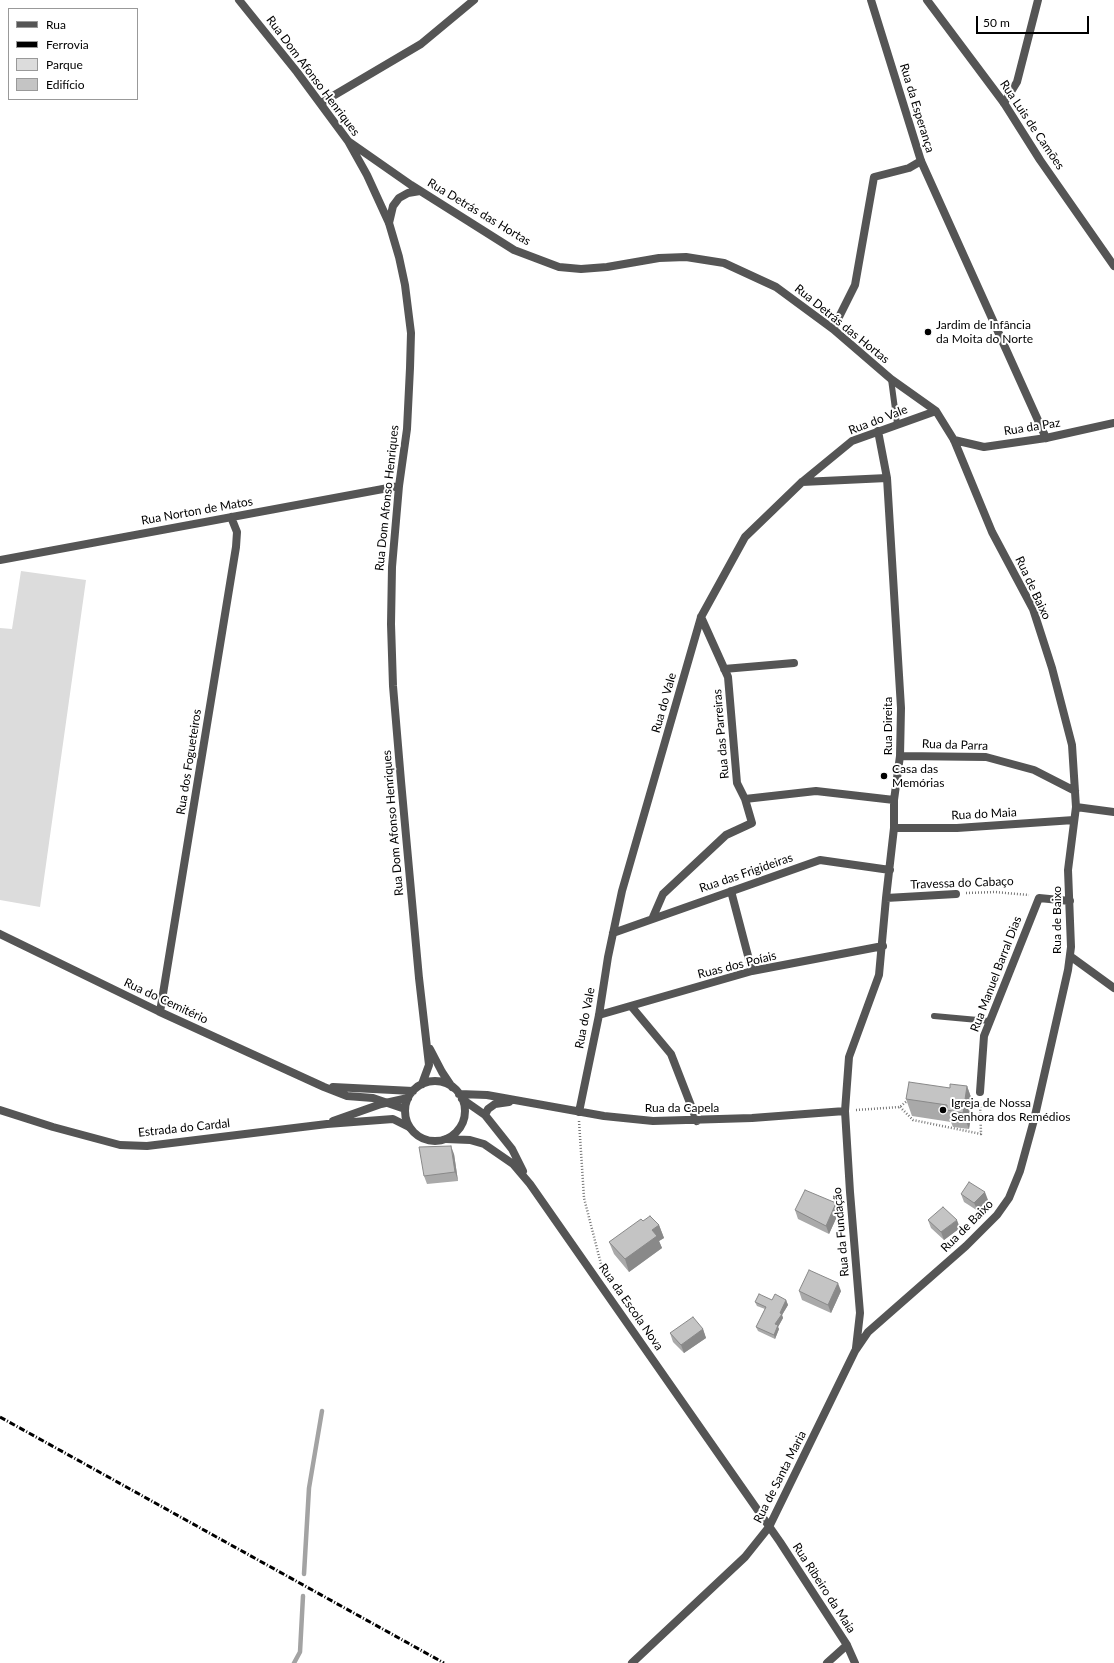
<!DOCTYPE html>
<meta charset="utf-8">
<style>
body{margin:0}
#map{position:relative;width:1114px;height:1663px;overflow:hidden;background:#fff;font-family:Lato,sans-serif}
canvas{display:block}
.legend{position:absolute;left:8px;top:8px;width:130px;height:92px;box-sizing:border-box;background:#fff;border:1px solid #999;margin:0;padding:5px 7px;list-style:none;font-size:12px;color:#000}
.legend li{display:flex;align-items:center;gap:8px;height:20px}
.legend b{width:20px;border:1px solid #999}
.scale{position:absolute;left:976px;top:16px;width:113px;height:18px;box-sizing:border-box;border:2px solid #000;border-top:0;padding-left:5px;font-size:12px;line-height:14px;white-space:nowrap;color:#000;-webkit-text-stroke:3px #fff;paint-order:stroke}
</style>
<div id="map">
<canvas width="1114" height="1663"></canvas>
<ul class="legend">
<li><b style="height:5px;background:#555"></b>Rua</li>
<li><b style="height:5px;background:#000"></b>Ferrovia</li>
<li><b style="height:11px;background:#dcdcdc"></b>Parque</li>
<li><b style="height:11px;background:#c4c4c4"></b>Edifício</li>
</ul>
<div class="scale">50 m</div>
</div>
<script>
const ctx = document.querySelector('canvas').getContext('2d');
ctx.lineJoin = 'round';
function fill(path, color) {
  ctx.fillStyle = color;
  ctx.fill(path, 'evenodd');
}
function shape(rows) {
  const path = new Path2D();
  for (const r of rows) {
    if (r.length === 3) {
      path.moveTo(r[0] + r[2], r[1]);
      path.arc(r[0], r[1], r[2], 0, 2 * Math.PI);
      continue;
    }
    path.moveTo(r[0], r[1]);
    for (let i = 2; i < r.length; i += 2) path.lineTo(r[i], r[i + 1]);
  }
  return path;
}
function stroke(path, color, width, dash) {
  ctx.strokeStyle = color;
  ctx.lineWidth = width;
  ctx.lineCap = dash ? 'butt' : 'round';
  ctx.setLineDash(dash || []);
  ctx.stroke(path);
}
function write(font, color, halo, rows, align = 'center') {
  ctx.font = font + ' Lato,sans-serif';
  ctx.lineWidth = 4;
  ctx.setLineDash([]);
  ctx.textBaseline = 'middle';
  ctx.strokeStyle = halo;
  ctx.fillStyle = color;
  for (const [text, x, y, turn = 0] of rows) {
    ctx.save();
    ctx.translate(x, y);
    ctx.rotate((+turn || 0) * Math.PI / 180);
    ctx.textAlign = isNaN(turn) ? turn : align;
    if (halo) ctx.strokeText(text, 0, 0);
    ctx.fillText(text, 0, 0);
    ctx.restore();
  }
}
const green = shape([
 [21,571,86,580,40,907,0,900,0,628,12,629]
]);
const stream = shape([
 [304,1574,309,1488,322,1411],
 [294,1663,300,1652,303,1596]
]);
const path = shape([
 [966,893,995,892,1029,895],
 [984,1103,1026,1105],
 [900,1107,913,1120,981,1134,980,1102],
 [856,1110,900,1107,908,1100],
 [579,1121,584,1198,601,1264]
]);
const service = shape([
 [891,379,897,424],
 [934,1016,989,1021]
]);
const pedestrian = shape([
 [921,161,1046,438]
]);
const minor = shape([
 [239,0,297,72,348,141,367,175,389,223,399,257,405,285,411,333,410,368,407,429,399,486,392,567,391,624,393,686,401,781,419,978,429,1065,422,1084],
 [321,103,421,44,474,0],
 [1004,103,1017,82,1038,0],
 [348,141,411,185,514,250,559,267,581,269,607,267,659,258,686,257,724,263,776,287,833,329,891,379,936,411,954,440,992,532,1033,609,1052,668,1072,745,1076,807,1068,870,1071,947,1068,970,1034,1120,1020,1171,1009,1198,997,1215,966,1246,868,1332,855,1351,769,1527,745,1557,632,1663],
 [389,223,393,206,399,198,408,193,420,191],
 [833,329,855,285,874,177,909,168,921,161,871,0],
 [954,440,984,447,1046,438,1114,423],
 [802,482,887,478],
 [0,560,399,486],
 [701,617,728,677,737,783,745,799,816,791,894,800],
 [724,669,794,663],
 [900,756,986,757,1034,770,1075,791],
 [1076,807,1114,812],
 [894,828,957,828,1074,820],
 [731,891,752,971],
 [886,898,956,894],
 [653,917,663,894,726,835,752,823,745,799],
 [613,933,820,860,890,870],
 [0,934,160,1012,324,1087,347,1096,373,1098,405,1109],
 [1070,956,1114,988],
 [631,1006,671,1054,697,1121],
 [160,1012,236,547,237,532,231,517],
 [599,1015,752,971,883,946],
 [430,1049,442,1072,452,1087],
 [435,1111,30],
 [333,1087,413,1091],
 [980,1092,984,1036,1039,898,1070,901],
 [459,1094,487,1095,604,1116,653,1121,752,1118,845,1111],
 [462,1099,485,1115,512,1149,523,1171],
 [579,1112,599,1015,608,957,622,891,701,617,745,537,802,482,852,441,936,411],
 [485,1115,488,1109,495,1104,509,1102],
 [446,1139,470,1140,484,1144,513,1164,530,1184,780,1542,847,1645,855,1663],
 [856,1348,860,1313,850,1192,845,1111,849,1057,879,975,886,898,894,828,894,800,900,756,901,708,887,478,878,431],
 [827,1663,847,1645]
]);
const tertiary = shape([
 [927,0,1004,103,1040,160,1114,266],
 [0,1110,53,1127,120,1145,147,1146,327,1124,393,1119,409,1127],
 [333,1121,381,1104,408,1098]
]);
const rail = shape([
 [0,1417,444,1663]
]);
const wall = shape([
 [967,1086,973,1103,969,1129,953,1127,951,1122,912,1116,906,1099,950,1088],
 [454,1154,458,1181,427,1184,424,1176],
 [961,1194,988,1200,978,1211,964,1202],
 [836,1203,839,1212,829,1234,798,1219,795,1210],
 [928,1220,960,1228,944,1240,931,1228],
 [643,1221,659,1225,664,1238,659,1241,662,1248,629,1272,614,1254,609,1242],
 [799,1291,841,1291,831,1313,802,1300],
 [772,1300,786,1300,788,1305,782,1315,783,1318,778,1327,779,1329,775,1339,758,1331,756,1327,765,1309,757,1306,755,1302],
 [703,1329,706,1338,684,1353,673,1342,670,1333]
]);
const shadedWall = shape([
 [967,1086,973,1103,969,1129,963,1113],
 [451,1146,454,1154,458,1181,455,1172],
 [985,1192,988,1200,978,1211,974,1203],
 [836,1203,839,1212,829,1234,826,1226],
 [957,1220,960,1228,944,1240,941,1232],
 [659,1225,664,1238,659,1241,662,1248,629,1272,625,1259,652,1230],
 [838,1283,841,1291,831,1313,828,1305],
 [786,1300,788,1305,782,1315,783,1318,778,1327,779,1329,775,1339,774,1335,775,1324,780,1313],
 [703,1329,706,1338,684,1353,681,1345]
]);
const building = shape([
 [909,1082,950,1088,950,1084,967,1086,963,1113,947,1110,947,1105,906,1099,909,1082],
 [451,1146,455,1172,424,1176,419,1147,451,1146],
 [969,1182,985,1192,974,1203,961,1194,969,1182],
 [805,1190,836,1203,826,1226,795,1210,805,1190],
 [943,1207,957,1220,941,1232,928,1220,943,1207],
 [650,1216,659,1225,652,1230,657,1236,625,1259,609,1242,641,1219,643,1221,650,1216],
 [809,1270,838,1283,828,1305,799,1291,809,1270],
 [759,1294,772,1300,775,1294,786,1300,780,1313,782,1314,775,1324,778,1325,774,1335,756,1327,766,1307,755,1302,759,1294],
 [693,1317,703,1329,681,1345,670,1333,693,1317]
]);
const markers = [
 [928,332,4,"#000"],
 [884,776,4,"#000"],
 [943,1110,4,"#000"]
];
const streetNames = [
 ["Rua Dom Afonso Henriques",313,76,53],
 ["Rua da Esperança",917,108,73],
 ["Rua Luis de Camões",1032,125,56],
 ["Rua Detrás das Hortas",479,212,31],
 ["Rua Detrás das Hortas",842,324,39],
 ["Rua do Vale",878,420,-21],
 ["Rua da Paz",1032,427,-9],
 ["Rua Dom Afonso Henriques",387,498,-84],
 ["Rua Norton de Matos",197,511,-10],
 ["Rua de Baixo",1033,588,65],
 ["Rua do Vale",664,703,-74],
 ["Rua Direita",888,726,-90],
 ["Rua das Parreiras",721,734,-95],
 ["Rua da Parra",955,745,2],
 ["Rua dos Fogueteiros",189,762,-81],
 ["Rua do Maia",984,814,-3],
 ["Rua Dom Afonso Henriques",393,823,-95],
 ["Rua das Frigideiras",746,873,-19],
 ["Travessa do Cabaço",962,883,-2],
 ["Rua de Baixo",1057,920,-90],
 ["Ruas dos Poíais",737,965,-14],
 ["Rua Manuel Barral Dias",996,974,-69],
 ["Rua do Cemitério",166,1001,25],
 ["Rua do Vale",585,1018,-79],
 ["Rua da Capela",682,1108],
 ["Estrada do Cardal",184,1128,-6],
 ["Rua de Baixo",967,1226,-45],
 ["Rua da Fundação",841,1232,-95],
 ["Rua da Escola Nova",631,1307,55],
 ["Rua de Santa Maria",780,1477,-63],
 ["Rua Ribeiro da Maia",824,1588,57]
];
const poiNames = [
 ["Jardim de Infância",936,325],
 ["da Moita do Norte",936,339],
 ["Casa das",892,769],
 ["Memórias",892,783],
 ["Igreja de Nossa",951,1103],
 ["Senhora dos Remédios",951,1117]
];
fill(green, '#dcdcdc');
stroke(stream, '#a3a3a3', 4.5);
stroke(path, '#777', 2.5, [1, 2]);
stroke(service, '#555', 6);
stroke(pedestrian, '#555', 8);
stroke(minor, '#555', 8);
stroke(tertiary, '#555', 8);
stroke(rail, '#000', 3, [6, 2, 1, 2]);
fill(wall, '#a9a9a9');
fill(shadedWall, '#898989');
fill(building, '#c4c4c4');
stroke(building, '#898989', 1);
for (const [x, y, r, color] of markers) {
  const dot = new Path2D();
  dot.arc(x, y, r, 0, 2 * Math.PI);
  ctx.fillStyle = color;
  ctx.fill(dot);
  stroke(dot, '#fff', 1.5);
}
write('12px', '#000', '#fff', streetNames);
write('12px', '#000', '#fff', poiNames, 'left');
</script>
